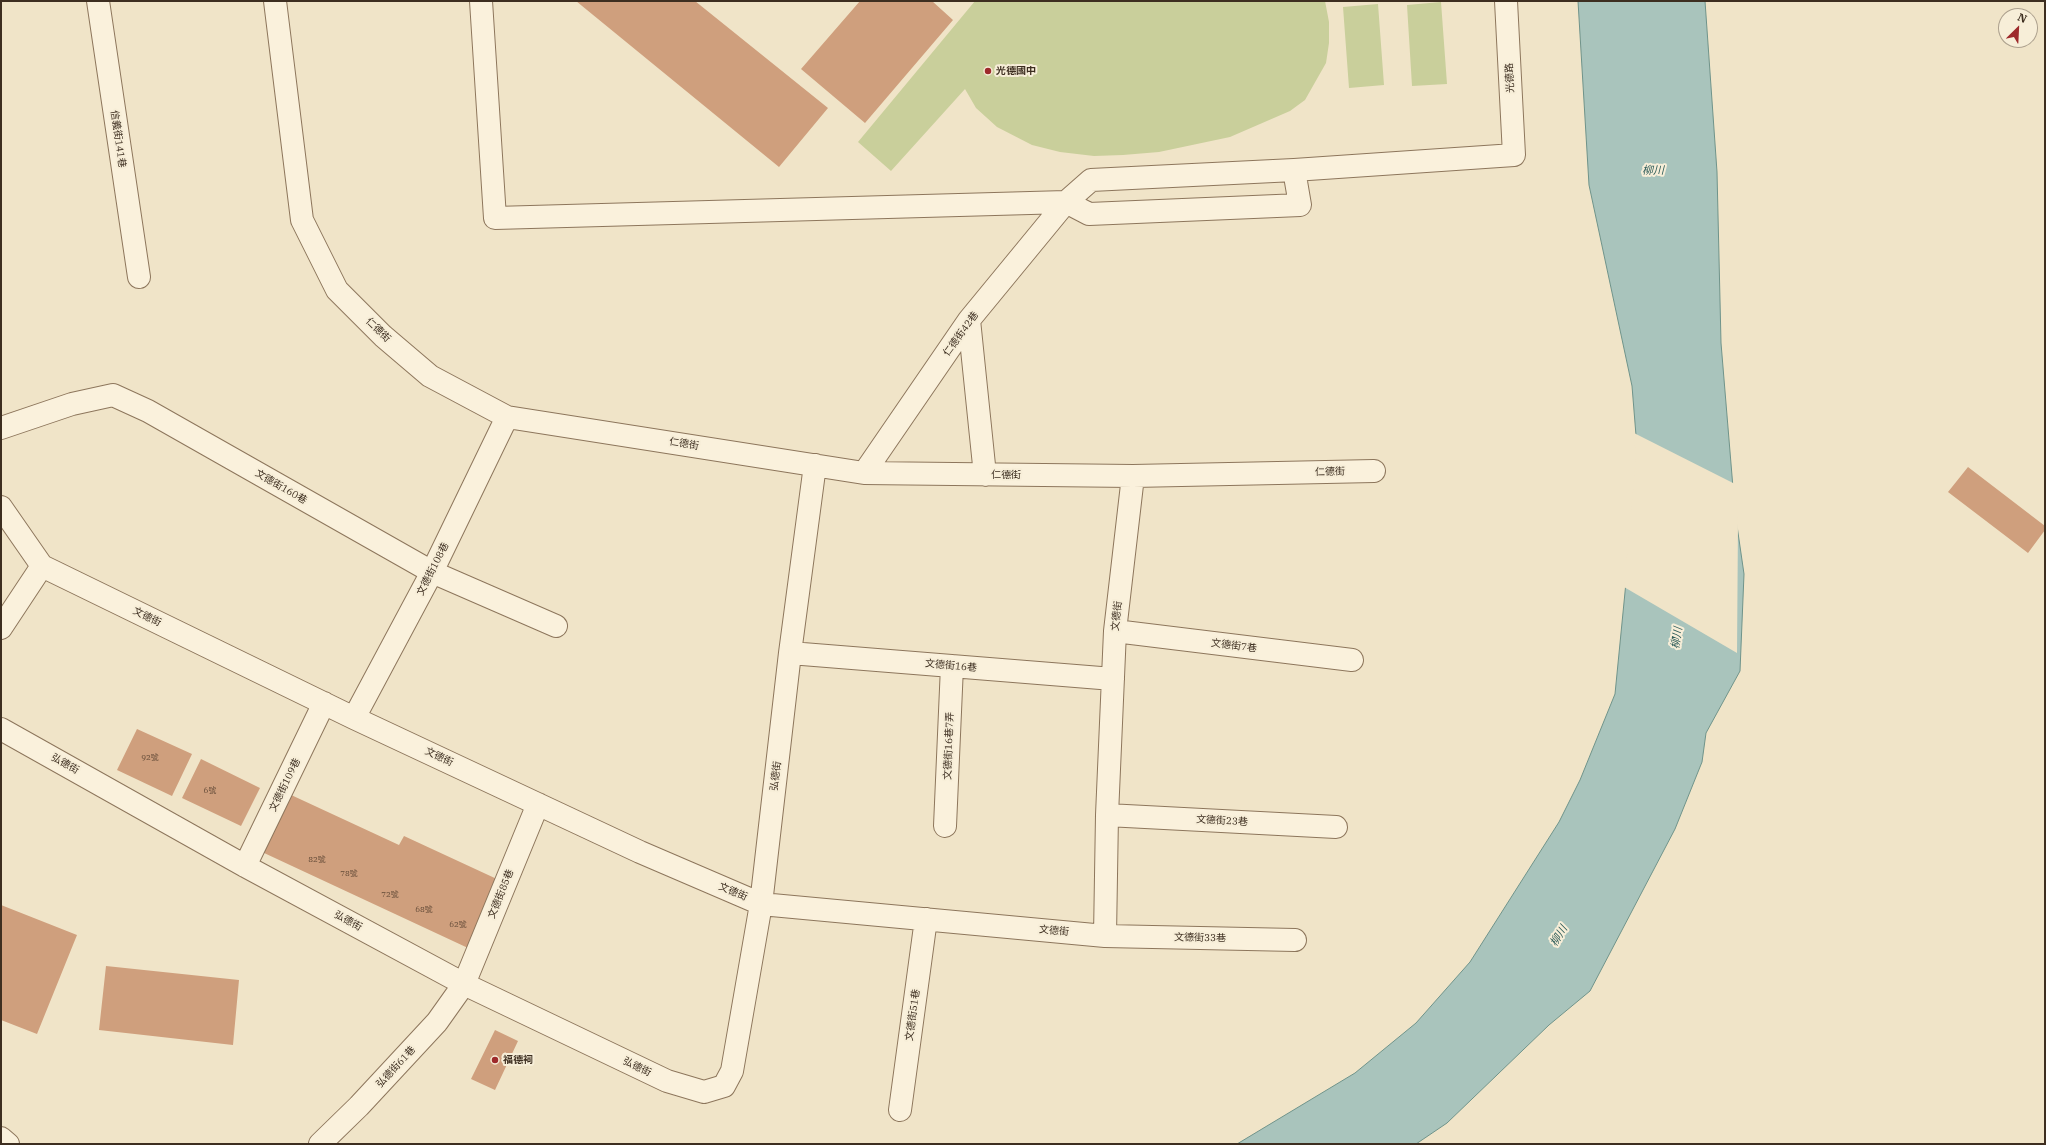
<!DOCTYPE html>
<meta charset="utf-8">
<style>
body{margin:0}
#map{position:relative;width:2046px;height:1145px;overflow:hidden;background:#f0e4c8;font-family:"IBM Plex Serif",serif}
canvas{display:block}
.frame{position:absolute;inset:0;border:2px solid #3d2e20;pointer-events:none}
.north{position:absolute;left:1998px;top:8px;width:40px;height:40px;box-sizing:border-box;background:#f7eed8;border:1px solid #ada18e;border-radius:50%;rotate:24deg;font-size:11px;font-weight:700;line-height:16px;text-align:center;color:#3d2e20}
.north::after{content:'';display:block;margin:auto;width:14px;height:18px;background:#9e2a2b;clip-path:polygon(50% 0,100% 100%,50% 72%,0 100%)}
</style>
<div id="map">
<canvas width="2046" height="1145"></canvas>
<div class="frame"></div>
<div class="north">N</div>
</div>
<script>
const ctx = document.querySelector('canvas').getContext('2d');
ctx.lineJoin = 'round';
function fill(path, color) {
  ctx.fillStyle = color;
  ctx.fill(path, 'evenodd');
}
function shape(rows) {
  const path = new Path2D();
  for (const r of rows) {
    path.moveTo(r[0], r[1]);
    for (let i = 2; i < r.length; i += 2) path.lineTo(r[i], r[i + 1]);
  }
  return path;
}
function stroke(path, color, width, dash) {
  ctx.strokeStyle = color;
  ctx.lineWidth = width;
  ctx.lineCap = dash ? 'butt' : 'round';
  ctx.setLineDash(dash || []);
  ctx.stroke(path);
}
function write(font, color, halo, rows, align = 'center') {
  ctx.font = font + ' "IBM Plex Serif","Noto Sans TC",serif';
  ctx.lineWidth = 4;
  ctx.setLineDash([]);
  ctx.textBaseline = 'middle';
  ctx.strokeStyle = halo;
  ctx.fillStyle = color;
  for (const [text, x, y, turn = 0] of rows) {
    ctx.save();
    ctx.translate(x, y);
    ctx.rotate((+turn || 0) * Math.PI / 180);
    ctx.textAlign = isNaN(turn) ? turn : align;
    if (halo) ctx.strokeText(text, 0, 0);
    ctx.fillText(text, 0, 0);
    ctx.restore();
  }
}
const green = shape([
 [975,1,1325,1,1329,22,1329,43,1326,63,1305,100,1290,111,1230,137,1159,152,1123,155,1094,156,1060,152,1032,145,997,127,976,108,965,89,891,171,858,142],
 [1441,2,1447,84,1412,86,1407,5],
 [1378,4,1384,85,1349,88,1343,7]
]);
const water = shape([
 [1578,1,1705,1,1717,172,1721,343,1735,512,1744,574,1740,671,1706,733,1702,762,1675,829,1590,991,1549,1025,1447,1123,1416,1144,1237,1144,1355,1073,1416,1023,1470,962,1559,822,1580,780,1615,694,1638,460,1632,386,1589,185,1578,1]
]);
const pier = shape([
 [1634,433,1735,484,1738,522,1737,653,1624,587,1636,460]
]);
const building = shape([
 [576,1,695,1,828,108,779,167],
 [860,1,932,1,953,20,865,123,801,69],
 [1968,467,2045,526,2045,530,2028,553,1948,492],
 [137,729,192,754,172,796,117,770],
 [201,759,260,788,241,826,182,798],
 [289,794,399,845,404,836,499,880,468,948,262,852],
 [1,905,77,935,37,1034,1,1020],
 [106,966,239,980,233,1045,99,1030],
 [495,1030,518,1041,495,1090,471,1079]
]);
const minor = shape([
 [98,1,139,277],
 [275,1,302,220,337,290,383,336,430,376,507,417,864,473,1133,476,1374,471],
 [481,1,495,218,1066,202,1089,214,1300,205,1294,170],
 [969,320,985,475],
 [1,428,72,404,113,395,148,411,432,572,556,626],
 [864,473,969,320,1066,202,1091,180,1294,170,1514,155,1506,1],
 [1,507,42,566,354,718,640,852,761,904,1105,936,1295,940],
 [1,628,42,566],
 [1115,631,1352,660],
 [790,653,1113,679],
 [354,718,432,572,507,417],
 [1,729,245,866,464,984,667,1081,704,1092,724,1086,732,1071,761,904,790,653,815,465],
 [1107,815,1336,827],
 [945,826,952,666],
 [245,866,324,703],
 [1105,936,1107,815,1115,631,1133,476],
 [900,1110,926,919],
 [1,1138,8,1144],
 [320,1144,359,1106,437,1022,464,984,538,804]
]);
const markers = [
 [988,71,4,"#9e2a2b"],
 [495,1060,4,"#9e2a2b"]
];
const numberNames = [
 ["92號",150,758],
 ["6號",210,791],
 ["82號",317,860],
 ["78號",349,874],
 ["72號",390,895],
 ["68號",424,910],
 ["62號",458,925]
];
const poiNames = [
 ["光德國中",996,71],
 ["福德祠",503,1060]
];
const streetNames = [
 ["光德路",1510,78,-93],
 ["信義街141巷",118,139,82],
 ["仁德街",378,330,44],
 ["仁德街42巷",961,334,-54],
 ["仁德街",684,444,9],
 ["仁德街",1330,472,-1],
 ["仁德街",1006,475],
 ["文德街160巷",281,487,30],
 ["文德街108巷",433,569,-63],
 ["文德街",1117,616,-84],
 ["文德街",147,617,26],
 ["文德街7巷",1234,646,7],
 ["文德街16巷",951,666,5],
 ["文德街16巷7弄",949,746,-88],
 ["文德街",439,757,25],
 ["弘德街",65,764,29],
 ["弘德街",776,776,-83],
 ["文德街109巷",285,785,-64],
 ["文德街23巷",1222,821,3],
 ["文德街",733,892,23],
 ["文德街85巷",501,894,-68],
 ["弘德街",348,921,28],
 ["文德街",1054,931,5],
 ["文德街33巷",1200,938,1],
 ["文德街51巷",913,1015,-82],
 ["弘德街61巷",396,1067,-47],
 ["弘德街",637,1067,26]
];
const waterNames = [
 ["柳川",1653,171],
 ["柳川",1677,638,-82],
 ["柳川",1559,936,-59]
];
fill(green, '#c9cf9b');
fill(water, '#a9c4bc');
stroke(water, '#6f938a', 1);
fill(pier, '#f0e4c8');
fill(building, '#cf9f7d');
stroke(minor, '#8d765c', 24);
stroke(minor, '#faf1dc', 22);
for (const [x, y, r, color] of markers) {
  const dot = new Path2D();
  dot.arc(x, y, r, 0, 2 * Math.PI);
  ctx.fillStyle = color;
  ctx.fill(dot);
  stroke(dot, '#f7eed8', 1.5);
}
write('8px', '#624a37', null, numberNames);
write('bold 10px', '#3d2e20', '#f7eed8', poiNames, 'left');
write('10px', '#3d2e20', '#f7eed8', streetNames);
write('italic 11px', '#2f5d5a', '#f7eed8', waterNames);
</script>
